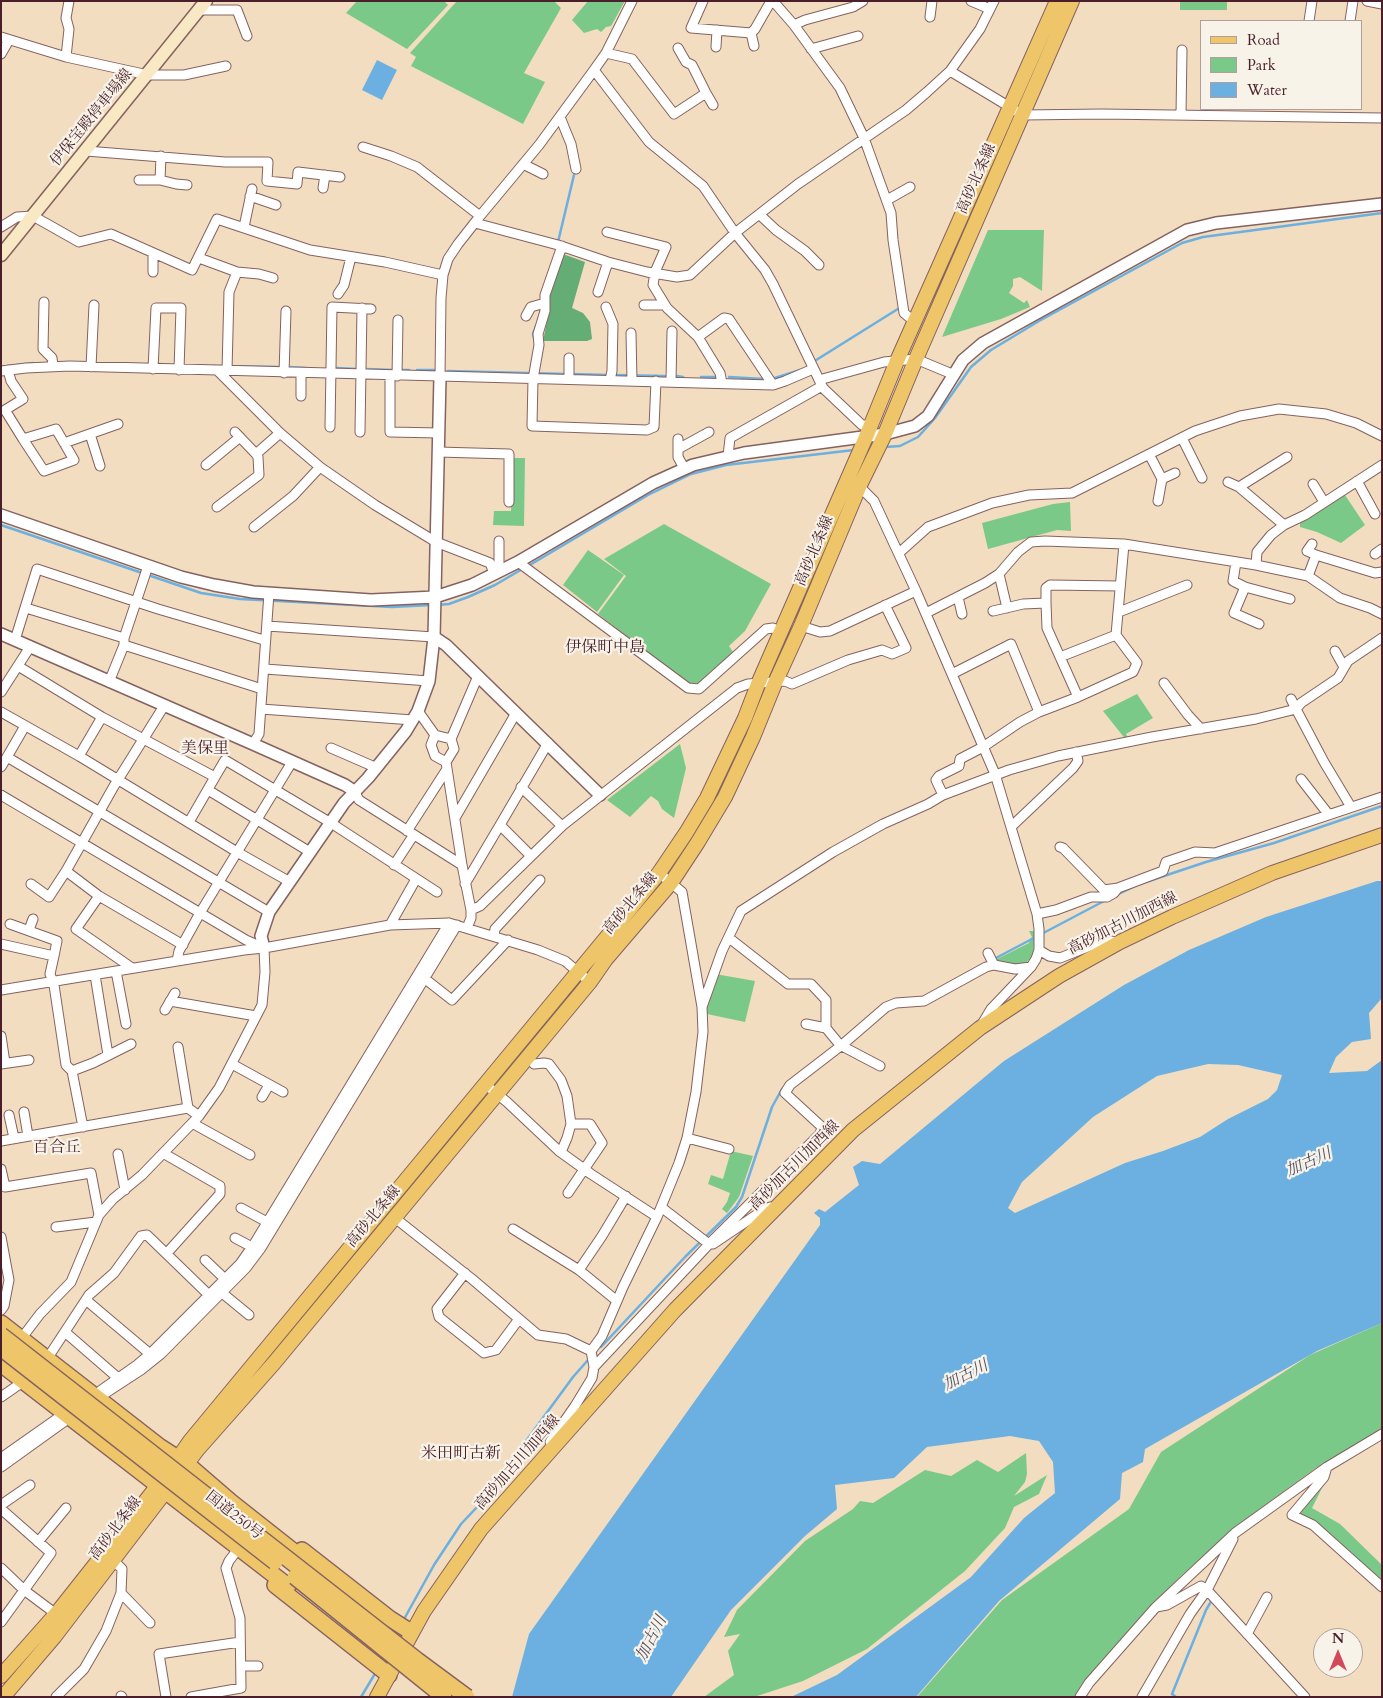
<!DOCTYPE html>
<meta charset="utf-8">
<style>
body{margin:0}
#map{position:relative;width:1383px;height:1698px;overflow:hidden;background:#f2ddc0;font-family:Cardo,serif}
canvas{display:block}
.frame{position:absolute;inset:0;border:2px solid #4a1f2b;pointer-events:none}
.legend{position:absolute;left:1200px;top:20px;width:162px;height:90px;box-sizing:border-box;background:#f7f3e8;border:1px solid #b29e9c;margin:0;padding:6px 9px;list-style:none;font-size:15px;color:#4a1f2b}
.legend li{display:flex;align-items:center;gap:10px;height:25px}
.legend b{width:25px;border:1px solid #b29e9c}
.north{position:absolute;left:1313px;top:1628px;width:50px;height:50px;box-sizing:border-box;background:#f7f3e8;border:1px solid #b29e9c;border-radius:50%;rotate:0deg;font-size:14px;font-weight:700;line-height:20px;text-align:center;color:#4a1f2b}
.north::after{content:'';display:block;margin:auto;width:18px;height:22px;background:#d1495b;clip-path:polygon(50% 0,100% 100%,50% 72%,0 100%)}
</style>
<div id="map">
<canvas width="1383" height="1698"></canvas>
<div class="frame"></div>
<ul class="legend">
<li><b style="height:6px;background:#eec569"></b>Road</li>
<li><b style="height:14px;background:#7bc989"></b>Park</li>
<li><b style="height:14px;background:#6bb0e1"></b>Water</li>
</ul>
<div class="north">N</div>
</div>
<script>
const ctx = document.querySelector('canvas').getContext('2d');
ctx.lineJoin = 'round';
function fill(path, color) {
  ctx.fillStyle = color;
  ctx.fill(path, 'evenodd');
}
function shape(rows) {
  const path = new Path2D();
  for (const r of rows) {
    path.moveTo(r[0], r[1]);
    for (let i = 2; i < r.length; i += 2) path.lineTo(r[i], r[i + 1]);
  }
  return path;
}
function stroke(path, color, width, dash) {
  ctx.strokeStyle = color;
  ctx.lineWidth = width;
  ctx.lineCap = dash ? 'butt' : 'round';
  ctx.setLineDash(dash || []);
  ctx.stroke(path);
}
function write(font, color, halo, rows, align = 'center') {
  ctx.font = font + ' Cardo,"Noto Serif JP",serif';
  ctx.lineWidth = 4.5;
  ctx.setLineDash([]);
  ctx.textBaseline = 'middle';
  ctx.strokeStyle = halo;
  ctx.fillStyle = color;
  for (const [text, x, y, turn = 0] of rows) {
    ctx.save();
    ctx.translate(x, y);
    ctx.rotate((+turn || 0) * Math.PI / 180);
    ctx.textAlign = isNaN(turn) ? turn : align;
    if (halo) ctx.strokeText(text, 0, 0);
    ctx.fillText(text, 0, 0);
    ctx.restore();
  }
}
const green = shape([
 [357,1,444,1,448,5,407,49,346,13],
 [457,1,554,1,561,8,524,73,545,82,523,124,411,66,416,57,410,53],
 [588,1,625,1,611,26,606,27,601,32,597,29,584,33,572,20],
 [1180,1,1227,1,1227,10,1180,10],
 [988,230,1044,230,1042,291,1020,277,1013,279,1013,286,1009,293,1024,303,1027,300,1030,307,1001,319,942,337],
 [513,458,525,458,524,526,493,525,494,511,511,511],
 [1345,495,1365,525,1341,543,1317,532,1300,527,1300,523],
 [1070,502,1071,531,1057,530,988,549,982,523,1053,504],
 [664,524,771,584,745,631,729,646,733,652,698,683,687,683,598,614,626,576,604,559],
 [588,550,624,575,597,612,563,585],
 [1137,694,1153,718,1126,734,1129,740,1127,741,1103,711],
 [680,744,686,768,674,818,662,809,658,801,651,796,630,817,607,800],
 [1029,931,1035,931,1034,946,1033,955,1026,963,1020,966,1001,965,995,960,1029,943,1030,939,1032,937],
 [715,974,755,981,745,1022,707,1014,706,1007],
 [731,1151,753,1156,739,1197,727,1213,722,1209,727,1202,730,1193,708,1184,711,1175,723,1179],
 [1382,1323,1382,1431,1316,1468,1269,1502,1223,1539,1183,1574,1149,1608,1076,1697,917,1697,1002,1600,1129,1509,1161,1452,1310,1355],
 [1026,1453,1027,1474,1025,1482,1014,1496,1047,1475,1039,1494,1014,1507,1005,1528,965,1571,867,1649,803,1681,754,1697,704,1697,734,1675,728,1651,740,1634,724,1637,737,1610,805,1541,853,1509,860,1501,873,1503,925,1470,951,1476,977,1460,998,1472],
 [1326,1480,1312,1508,1340,1524,1382,1565,1382,1582,1297,1513]
]);
const forest = shape([
 [563,254,585,262,572,308,583,313,590,322,592,339,587,341,543,341,549,311,549,293]
]);
const water = shape([
 [377,60,397,70,382,100,362,90],
 [1377,881,1382,881,1382,998,1369,1013,1371,1039,1352,1042,1336,1057,1329,1073,1367,1071,1382,1060,1382,1323,1317,1351,1145,1449,1143,1462,1122,1473,1120,1499,999,1601,916,1697,791,1697,837,1675,971,1577,1024,1518,1055,1493,1053,1462,1039,1441,1010,1436,927,1447,894,1478,835,1485,837,1509,805,1536,731,1610,671,1697,512,1697,529,1634,820,1225,820,1218,814,1213,819,1209,825,1212,859,1185,853,1167,862,1161,880,1164,1004,1061,1124,985,1189,950,1266,917],
 [1208,1064,1238,1065,1282,1075,1277,1090,1268,1099,1228,1119,1200,1137,1163,1151,1125,1163,1015,1213,1008,1208,1022,1182,1093,1117,1157,1076]
]);
const stream = shape([
 [558,242,574,175],
 [534,338,533,334,536,326],
 [813,362,901,307],
 [213,366,282,367],
 [1,367,33,363],
 [289,367,306,368],
 [336,368,358,369],
 [365,369,394,370],
 [399,370,409,370],
 [417,370,435,370],
 [448,371,566,374],
 [571,374,608,375],
 [614,375,665,376],
 [677,376,683,377],
 [701,377,716,377],
 [729,377,764,379],
 [775,378,800,370],
 [885,447,900,446,918,437,935,418,971,367,991,350,1039,321,1182,243,1203,237,1382,213],
 [1,525,201,593,240,599,392,607,432,605],
 [528,566,648,495,691,474,726,465,854,450],
 [438,605,449,604,468,597,495,585,524,568],
 [1118,894,1137,885,1206,862,1274,843,1382,806],
 [994,959,1106,900],
 [601,1347,685,1257,736,1207,742,1197,772,1107,782,1089],
 [403,1621,434,1565,461,1524,479,1505,573,1377,588,1360],
 [361,1697,376,1672],
 [1176,1697,1172,1694,1206,1610,1212,1600]
]);
const minor = shape([
 [703,1,691,28,751,33],
 [773,1,794,25,840,88,864,138,891,213,893,240,904,313,915,322],
 [971,1,990,9],
 [1367,1,1382,4],
 [199,10,237,10,247,36],
 [930,17,932,1],
 [1309,21,1312,1],
 [1350,21,1353,1],
 [794,25,805,20,853,7,863,1],
 [1,37,66,57,148,75,184,75,226,66],
 [754,46,751,33,755,29,771,1],
 [716,47,717,30],
 [811,49,858,36],
 [606,53,632,59,674,114,706,93,692,65,686,62,678,48],
 [1,54,9,40],
 [66,57,69,29,66,18,69,1],
 [594,70,649,142,703,186,735,233,765,270,773,284,823,388,862,425,871,425],
 [950,71,1023,115,1102,114,1382,118],
 [706,93,713,105],
 [1181,115,1182,50],
 [560,117,571,144,576,169],
 [363,147,391,156,417,167,480,216],
 [86,151,225,162,268,162,267,181,297,184,298,172,340,177],
 [523,164,543,174],
 [139,180,160,180,176,184,187,185],
 [160,180,161,156],
 [323,188,325,175],
 [250,196,276,205],
 [887,200,910,187],
 [760,215,776,230,805,251,819,265],
 [475,223,558,245,608,262,647,272,677,277,690,275,735,233,798,184,906,110,927,92,950,71,980,29,994,1],
 [1,227,17,217,33,216,79,242,111,234,192,270,217,219,310,250,385,262,443,275],
 [244,227,252,189],
 [607,232,666,247,655,272,653,285,667,308,698,337],
 [562,246,545,295,545,311,538,334,539,345,533,379,532,426,647,430,654,427,656,381],
 [199,258,237,272,259,274,273,278],
 [153,272,153,253],
 [598,292,608,262],
 [338,294,344,285,351,257],
 [44,302,43,349,52,358,53,366],
 [644,305,665,305],
 [606,307,613,324,612,371,610,380],
 [526,316,531,307,545,303],
 [631,333,632,381],
 [91,367,94,305],
 [153,369,156,308,181,308,179,370],
 [8,370,11,381,23,399,5,410,23,439,44,471,74,460,56,429,23,439],
 [1,371,26,368,70,366,773,385,785,381,813,369],
 [218,371,280,433,320,467,375,505,436,542,490,563,494,573],
 [227,371,229,292,237,272],
 [284,373,286,311],
 [301,373,301,396],
 [390,375,390,432,439,433],
 [397,376,398,320],
 [440,377,441,298,443,275,448,259,458,244,480,216,539,145,594,70,606,53,632,1],
 [569,379,569,358],
 [819,380,884,362,916,359,952,374],
 [671,382,672,331],
 [722,383,720,373,698,337,724,318,729,319,773,385],
 [330,427,332,307,371,309],
 [235,432,256,454],
 [360,432,362,308],
 [90,434,100,466],
 [1182,438,1202,478],
 [678,439,678,457,684,468],
 [64,443,118,424],
 [678,449,709,432],
 [438,452,509,454,509,502],
 [1149,454,1162,479,1158,501],
 [728,456,730,438,822,386],
 [206,465,240,437],
 [1162,479,1175,473],
 [1357,481,1375,514],
 [1228,482,1239,487,1284,525],
 [857,484,874,501,916,591,995,774,1037,914,1039,929,1039,950,1036,959,1031,967,991,1009,982,1024],
 [1313,484,1324,502],
 [1239,487,1287,457],
 [217,507,259,475,258,457,256,454,280,433],
 [254,527,293,496,320,467],
 [1312,544,1307,551,1316,555],
 [899,553,928,527,992,503,1029,495,1072,493,1195,431,1240,416,1279,409,1326,414,1356,423,1382,436],
 [1375,554,1382,549],
 [518,562,688,688,699,689,766,629,773,628,781,632],
 [1236,562,1233,581,1245,587,1234,613,1259,624],
 [1256,565,1257,552,1271,535,1284,525,1305,515,1382,465],
 [499,571,499,541],
 [999,574,1007,608],
 [1308,576,1316,555,1375,573,1382,572],
 [1245,587,1290,599],
 [958,597,962,614],
 [1046,603,1046,588,1050,585,1120,586],
 [26,608,124,638],
 [993,611,1023,604,1046,603,1047,628,1078,697],
 [1119,612,1187,585],
 [926,613,985,583,999,574,1018,552,1031,542,1045,541,1124,544,1256,565,1308,576,1340,598,1370,608,1382,614],
 [267,626,434,637],
 [801,626,820,632,830,631,916,591],
 [15,640,37,569,158,609,264,640],
 [124,645,262,689],
 [1335,651,1344,667],
 [1060,657,1116,635],
 [18,666,102,717],
 [265,669,429,681],
 [952,674,1011,644,1039,712],
 [109,682,124,645,124,638,148,566],
 [1164,683,1188,715,1201,729],
 [1,692,30,647],
 [1291,699,1296,709,1301,703,1338,678,1348,661,1382,638],
 [164,706,114,786,66,871,99,896,183,945],
 [261,709,413,720],
 [418,711,435,735,431,745,435,756,446,762,462,865,471,910,471,918,467,928],
 [1,712,79,756,237,852,290,882],
 [435,735,451,739,454,749,446,762],
 [451,739,478,676],
 [253,744,259,734,269,593],
 [331,748,377,768],
 [79,756,102,717,215,777,189,822],
 [7,757,25,726],
 [1,767,7,757,269,912],
 [215,777,225,760,331,823,437,892],
 [1301,779,1329,815],
 [521,787,562,826],
 [208,790,310,852],
 [354,791,359,800,462,865],
 [1,795,246,940,264,948,265,972,262,1005,219,1088,199,1116,142,1175,113,1199,99,1215,71,1282,40,1314,21,1339],
 [943,795,936,780,939,776,959,766,960,759,983,747,1020,722,1039,712,1078,697,1133,672,1137,663,1116,635,1124,544],
 [455,818,516,713],
 [1012,826,1073,768,1078,761,1076,752],
 [407,831,447,769],
 [1060,847,1063,848,1104,890,1118,888],
 [531,856,500,825,548,743],
 [394,865,413,836],
 [31,884,49,897,66,871],
 [465,884,500,825],
 [99,896,76,929,132,968],
 [471,910,480,906,562,826,737,688,748,684,785,681,792,684,848,660,882,650,892,654,906,648,885,605],
 [1037,914,1056,910,1091,897,1107,897,1114,893,1118,888,1163,871,1166,862,1195,852,1215,853,1382,797],
 [10,924,57,941,54,956],
 [390,925,416,879],
 [29,930,33,919],
 [494,936,495,929,540,880],
 [728,939,733,941,788,984,811,984,826,1000,826,1028],
 [1,944,54,956,50,974,54,985,66,1065,72,1071,83,1127],
 [1039,950,1049,956,1060,958,1095,944,1110,941,1119,942],
 [988,953,994,965,1015,969,1031,967],
 [177,961,179,951,200,913,292,762],
 [116,971,126,1024],
 [95,975,108,1055],
 [424,978,452,1000,508,940],
 [1,990,244,950,264,948,390,925,449,923,538,950,565,961,590,982],
 [170,1001,256,1016],
 [702,1007,722,951,741,911,833,852,883,824,928,804,943,795,1009,770,1058,756,1152,737,1256,719,1296,709,1324,762,1351,807],
 [165,1010,175,993],
 [806,1024,826,1028,840,1045,880,1066],
 [1,1036,5,1063],
 [178,1047,188,1108],
 [1,1064,29,1060],
 [232,1064,283,1092],
 [534,1064,544,1063,549,1064,561,1080,567,1096,571,1124,567,1138,561,1152],
 [72,1071,93,1063,131,1044],
 [486,1085,507,1102,559,1151,591,1174,657,1217],
 [262,1097,269,1085],
 [24,1112,28,1136],
 [9,1115,14,1138],
 [192,1123,250,1155],
 [687,1138,729,1149],
 [1,1141,188,1108,199,1116],
 [163,1153,220,1186,220,1194,167,1253],
 [118,1154,125,1190],
 [1,1169,5,1187,91,1173,99,1215],
 [568,1193,602,1143,590,1124,571,1124],
 [661,1207,709,1244,713,1244,762,1211,770,1207,775,1208],
 [241,1208,267,1222],
 [395,1218,472,1279,538,1335,566,1339,591,1351],
 [56,1227,96,1222],
 [513,1229,579,1270,617,1301],
 [1,1237,9,1280,4,1306,1,1310],
 [235,1238,252,1247],
 [205,1260,225,1279],
 [579,1270,602,1236,626,1196],
 [465,1273,437,1309,439,1317,484,1353,496,1350,519,1319],
 [221,1292,249,1315],
 [86,1300,150,1354],
 [65,1332,118,1378],
 [47,1359,89,1295,114,1273,141,1236,147,1235,212,1298],
 [594,1367,712,1241,820,1134,822,1127,785,1093,790,1085,842,1045,886,1007,896,1003,924,1001,986,967,994,965],
 [100,1391,137,1365,150,1354,240,1264,254,1244,449,923],
 [1,1397,24,1381],
 [95,1400,141,1370,161,1354,246,1268,261,1248,457,925],
 [550,1442,575,1406,592,1378,594,1367,591,1351,602,1336,623,1287,657,1217,679,1163,687,1138,696,1092,703,1032,702,1007,682,892,659,873],
 [1,1458,68,1411],
 [1,1467,72,1416],
 [1327,1467,1324,1477,1292,1515,1313,1525,1382,1587],
 [1,1505,30,1485],
 [1,1509,51,1553,1,1622],
 [38,1542,66,1508],
 [1,1568,24,1590,56,1614],
 [121,1593,150,1623],
 [1156,1607,1167,1605,1201,1586,1207,1590,1305,1697],
 [1247,1634,1267,1597],
 [241,1666,258,1666],
 [121,1696,122,1697],
 [56,1697,84,1669,106,1631,121,1593,122,1569,113,1560],
 [166,1697,159,1654,240,1642],
 [191,1697,241,1688,240,1618,226,1568,229,1561,235,1553],
 [1080,1697,1089,1683,1156,1607,1235,1533,1327,1467,1382,1434],
 [1142,1697,1190,1614,1207,1590,1233,1539]
]);
const tertiary = shape([
 [1,515,181,577,214,585,253,592,371,600,435,597,472,585,518,562,653,483,693,465,744,453,885,434,915,426,928,416,963,360,983,343,1187,230,1216,223,1382,204],
 [1,634,253,744,345,785,354,791],
 [434,637,446,645,600,795],
 [264,948,261,936,269,912,344,803,368,778,406,731,418,711,429,681,434,637,440,377]
]);
const secondary = shape([
 [1,255,206,1]
]);
const primary = shape([
 [172,1467,190,1441,630,909,659,873,686,833,707,798,745,718,758,684,866,437,897,361,1057,1],
 [1,1676,56,1614,155,1489],
 [3,1697,55,1636,198,1449,274,1363,590,982,606,959,671,883,698,842,725,797,753,737,775,683,801,626,860,485,885,434,916,359,1072,1],
 [377,1697,424,1611,481,1529,675,1310,853,1130,980,1028,1059,976,1120,942,1172,917,1272,873,1382,835]
]);
const trunk = shape([
 [1,1323,159,1446,187,1464,231,1502,307,1562],
 [1,1364,288,1586],
 [302,1550,389,1618,411,1632],
 [275,1585,389,1675]
]);
const trunkBridge = shape([
 [1,1335,417,1660,467,1697],
 [1,1348,275,1562],
 [295,1577,444,1697]
]);
const streetNames = [
 ["伊保宝殿停車場線",92,118,-51],
 ["高砂北条線",977,179,-66],
 ["高砂北条線",815,551,-67],
 ["高砂北条線",631,904,-50],
 ["高砂加古川加西線",1123,924,-27],
 ["高砂加古川加西線",795,1166,-45],
 ["高砂北条線",374,1217,-50],
 ["高砂加古川加西線",518,1463,-49],
 ["国道250号",234,1516,38],
 ["高砂北条線",116,1529,-53]
];
const neighbourhoodNames = [
 ["伊保町中島",605,648],
 ["美保里",205,749],
 ["百合丘",57,1148],
 ["米田町古新",461,1454]
];
const waterNames = [
 ["加古川",1309,1163,-24],
 ["加古川",966,1376,-27],
 ["加古川",652,1639,-63]
];
fill(green, '#7bc989');
fill(forest, '#64ad75');
fill(water, '#6bb0e1');
stroke(stream, '#6bb0e1', 2.5);
stroke(minor, '#85625f', 11);
stroke(tertiary, '#85625f', 14);
stroke(secondary, '#85625f', 15);
stroke(primary, '#85625f', 16);
stroke(trunk, '#85625f', 18);
stroke(minor, '#fff', 9);
stroke(tertiary, '#fff', 11);
stroke(secondary, '#f8e8c3', 12);
stroke(primary, '#eec569', 14);
stroke(trunk, '#eec569', 15);
stroke(trunkBridge, '#85625f', 18, []);
stroke(trunkBridge, '#eec569', 15);
write('15px', '#4a1f2b', '#f7f3e8', streetNames);
write('16px', '#4a1f2b', '#f7f3e8', neighbourhoodNames);
write('italic 16px', '#56526b', '#f7f3e8', waterNames);
</script>
